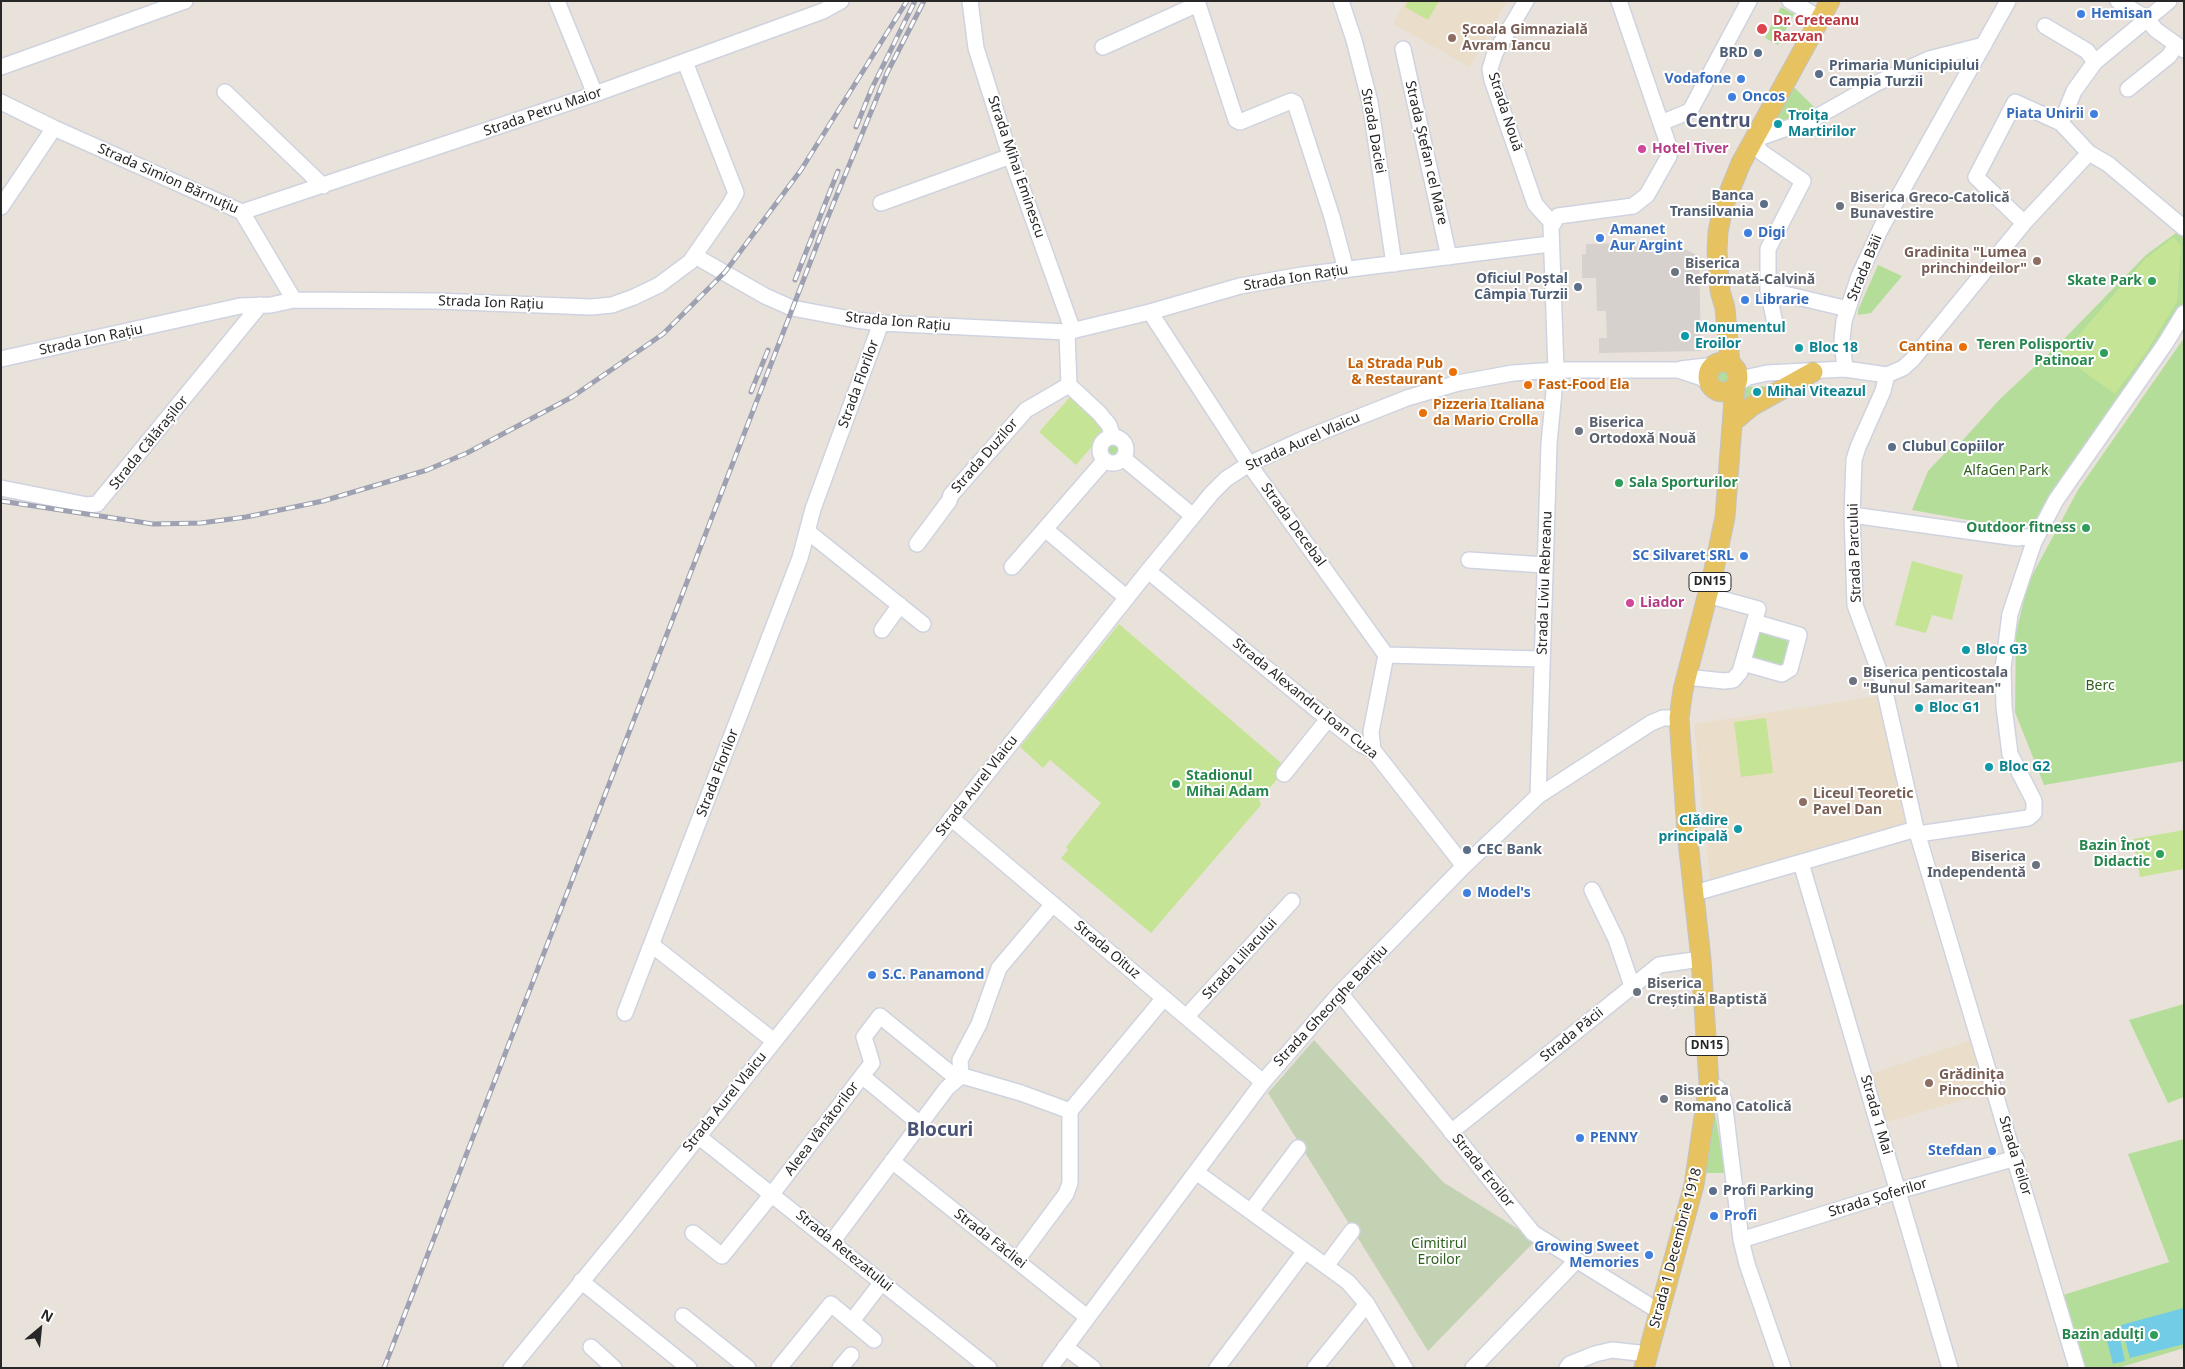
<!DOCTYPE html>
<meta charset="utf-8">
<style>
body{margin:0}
#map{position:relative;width:2185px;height:1369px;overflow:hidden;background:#e9e2da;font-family:"Noto Sans",sans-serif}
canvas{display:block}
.frame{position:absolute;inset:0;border:2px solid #272727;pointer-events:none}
.north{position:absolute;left:15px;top:1304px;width:50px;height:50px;-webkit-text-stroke:4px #fff;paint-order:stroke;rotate:28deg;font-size:14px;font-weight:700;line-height:20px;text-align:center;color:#272727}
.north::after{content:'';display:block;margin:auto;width:18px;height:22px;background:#272727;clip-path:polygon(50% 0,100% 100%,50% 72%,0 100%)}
</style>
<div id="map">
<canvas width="2185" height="1369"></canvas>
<div class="frame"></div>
<div class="north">N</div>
</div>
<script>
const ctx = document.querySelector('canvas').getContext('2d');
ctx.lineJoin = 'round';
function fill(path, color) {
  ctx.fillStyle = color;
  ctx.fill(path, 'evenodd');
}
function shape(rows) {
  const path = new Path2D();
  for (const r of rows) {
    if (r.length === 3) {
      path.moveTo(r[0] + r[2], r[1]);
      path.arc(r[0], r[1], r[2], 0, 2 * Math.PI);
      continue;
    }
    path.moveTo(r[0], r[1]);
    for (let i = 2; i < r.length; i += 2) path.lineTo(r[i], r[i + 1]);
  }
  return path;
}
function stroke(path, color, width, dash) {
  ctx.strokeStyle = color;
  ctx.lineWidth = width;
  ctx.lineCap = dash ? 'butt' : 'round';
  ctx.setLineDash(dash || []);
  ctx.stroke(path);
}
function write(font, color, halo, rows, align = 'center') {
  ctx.font = font + ' "Noto Sans",sans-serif';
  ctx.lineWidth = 4;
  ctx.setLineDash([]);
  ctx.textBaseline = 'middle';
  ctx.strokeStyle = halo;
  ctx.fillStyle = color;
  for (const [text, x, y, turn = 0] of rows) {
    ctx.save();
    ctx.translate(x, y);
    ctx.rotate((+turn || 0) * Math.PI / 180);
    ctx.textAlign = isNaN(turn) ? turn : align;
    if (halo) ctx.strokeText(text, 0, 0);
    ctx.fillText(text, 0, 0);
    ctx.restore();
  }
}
const education = shape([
 [1405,1,1507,1,1470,67,1393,24],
 [1879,696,1909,820,1906,825,1710,879,1694,724],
 [1971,1040,1987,1093,1884,1123,1871,1074]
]);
const green = shape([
 [1781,7,1794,14,1778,45,1765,38],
 [1793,86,1816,109,1802,118,1772,129,1772,123],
 [2180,230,2184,234,2184,309,2037,521,2024,528,1996,525,1912,510,1928,471,1948,450,1962,441,2000,399,2061,342,2146,255],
 [1878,265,1902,276,1871,313,1858,315,1858,310],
 [2184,338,2184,761,2044,785,2015,712,2016,633,2028,583,2078,490],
 [1723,377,9],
 [1781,386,1744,406,1743,387],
 [1113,450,9],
 [1757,626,1795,637,1785,671,1747,660],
 [2184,1004,2184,1097,2168,1103,2129,1020],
 [1714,1107,1725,1173,1703,1173],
 [2184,1139,2184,1348,2118,1368,2081,1368,2060,1296,2169,1262,2128,1154]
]);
const cemetery = shape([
 [1314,1040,1443,1182,1523,1232,1534,1242,1428,1351,1268,1093]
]);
const pitch = shape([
 [1408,1,1439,1,1428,20,1405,7],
 [2174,237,2181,246,2177,302,2147,351,2115,394,2061,355,2145,259],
 [1070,397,1107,429,1076,465,1039,432],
 [1912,561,1963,575,1952,620,1932,615,1926,633,1895,625],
 [1119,624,1287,768,1259,800,1261,805,1151,933,1061,858,1068,850,1066,847,1101,803,1050,760,1043,768,1020,747],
 [1766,718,1773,773,1741,777,1734,722],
 [2184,830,2184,869,2140,877,2133,839]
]);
const plaza = shape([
 [1670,242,1699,256,1701,351,1599,353,1599,338,1607,338,1606,311,1597,311,1596,278,1582,278,1582,254,1586,254,1586,244]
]);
const water = shape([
 [2184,1308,2184,1344,2130,1358,2121,1325],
 [2118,1330,2125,1361,2113,1364,2105,1333]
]);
const minor = shape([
 [557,1,595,94],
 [970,1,976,48,1006,143,1073,331],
 [1341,1,1354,40,1370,102,1394,264],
 [1526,1,1495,53,1490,69,1492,80,1535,204,1552,223],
 [1790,1,1820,18],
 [2118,1,2146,18,2156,30,2184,50],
 [2169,1,2095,62,2074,91,2061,123,2089,153,2108,164,2184,228],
 [2045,26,2087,51,2095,62],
 [1103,47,1198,4,1236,120,1240,122,1291,101,1295,103,1332,217,1346,270],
 [1403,49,1449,257],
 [1,67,185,1],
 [2128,89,2169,56,2176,45],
 [225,92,323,186],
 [1,102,54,128,242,212,294,300],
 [1661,123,1690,111,1749,1],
 [881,203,1011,156],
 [1,207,54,128],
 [242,212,595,94,823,11,841,1],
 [2024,223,1976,177,2015,102,2061,123],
 [695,256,765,296,792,308,856,320,881,323,1067,332,1150,312,1240,286,1302,275,1550,244],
 [1768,290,1775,323],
 [1848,309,1768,290,1768,249,1803,181,1761,152,1753,140,1813,119,1877,83,1929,59,1984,45],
 [1150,312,1249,464,1386,655,1371,732,1373,750],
 [1067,332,1069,385,1099,413,1109,425,1113,437],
 [1,359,240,306,271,305,294,300,436,301,591,307,612,305,634,297,659,285,690,262,730,204,736,193,685,62],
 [1681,369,1714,365],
 [1845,369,1842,340,1844,321,1859,276,1881,228,2008,1],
 [1887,375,1903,368,1912,360,2024,223,2089,153],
 [1736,384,1749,377,1767,373,1845,369,1887,375],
 [1113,450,13],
 [1123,458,1193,516],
 [1,488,87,505,97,504,260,305],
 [1852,515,2017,538,2037,536],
 [1045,529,1127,598],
 [807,531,923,624],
 [917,544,949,501,951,495,1026,410,1069,385],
 [1469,560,1545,565],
 [1012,567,1105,460],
 [1148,571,1328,719,1360,744,1373,750,1464,866],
 [882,630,900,605],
 [1386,655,1542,659],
 [1743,663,1782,674,1790,669,1799,635,1754,622],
 [1686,677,1724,681,1733,680,1740,672,1758,609,1707,595],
 [1284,774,1328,719],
 [1538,796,1549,444,1556,370,1551,227,1558,216,1633,206,1647,195,1669,156,1668,144,1619,1],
 [951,818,1263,1082],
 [1916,829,2077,1368],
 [1918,834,2028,818,2034,813,2034,801,2010,754,2004,707,2003,668,2010,614,2034,542,2056,500,2165,344,2184,313],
 [1801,863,1950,1368],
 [1592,890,1616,939,1632,986],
 [1695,893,1916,829,1882,679,1855,605,1852,515,1854,460,1858,447,1883,391,1887,375],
 [652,945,774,1041],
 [1340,993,1533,1233,1660,1312],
 [625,1013,800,558,813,509,881,323],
 [1187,1016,1292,901],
 [862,1076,920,1124],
 [961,1076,960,1060,979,1024,999,968,1053,904],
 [1709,1083,1718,1088,1724,1100,1741,1240,1747,1264,1783,1368],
 [1070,1111,1164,998],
 [1451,1132,1659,965,1701,959],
 [698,1136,989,1368],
 [892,1161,1087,1317],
 [1196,1172,1348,1282,1367,1304,1405,1368],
 [1251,1211,1298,1148],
 [693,1233,722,1256,772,1194,872,1063,864,1037,880,1016,949,1072,1021,1093,1070,1111,1070,1183,1066,1194,1017,1260],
 [1741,1240,1898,1191,2016,1158],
 [832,1242,947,1088,961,1076],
 [1326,1266,1352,1231],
 [581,1281,689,1368],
 [683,1316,748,1368],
 [852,1321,882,1282],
 [591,1347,614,1368],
 [1065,1347,1093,1368],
 [511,1368,629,1224,1148,571,1212,493,1226,479,1249,464,1301,440,1407,398,1458,383,1513,373,1556,370,1678,370,1702,378,1711,386],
 [779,1368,831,1304,874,1340],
 [840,1368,851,1355],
 [1050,1368,1263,1082,1340,993,1464,866,1538,796,1651,723,1663,718,1679,718],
 [1217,1368,1305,1251],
 [1315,1368,1367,1304],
 [1473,1368,1576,1261],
 [1567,1368,1570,1364,1595,1354,1612,1350,1648,1354]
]);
const major = shape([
 [1723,377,15],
 [1730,363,1725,308,1720,291,1717,251,1718,232,1723,207,1741,163,1830,1],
 [1733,422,1752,406,1813,372],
 [1644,1368,1694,1185,1709,1083,1701,959,1687,832,1679,718,1683,690,1713,574,1725,517,1735,386]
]);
const rail = shape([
 [856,127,872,88,915,1],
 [795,280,838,171],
 [751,392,768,350],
 [1,501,153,524,201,523,246,517,323,501,427,470,467,453,572,397,663,334,725,272,801,170,907,1],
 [384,1368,825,224,887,73,924,1]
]);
const markers = [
 [2081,14,5,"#3f7fe0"],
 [1762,29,6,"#e0444e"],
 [1452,38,5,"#8d6e63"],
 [1758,53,5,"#5c6f8a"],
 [1819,74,5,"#5c6f8a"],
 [1741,79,5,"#3f7fe0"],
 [1732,97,5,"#3f7fe0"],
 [2094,114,5,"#3f7fe0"],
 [1778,124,5,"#0f9aa8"],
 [1642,149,5,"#d1479c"],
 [1764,204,5,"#5c6f8a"],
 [1840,206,5,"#6b7280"],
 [1748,233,5,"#3f7fe0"],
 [1600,238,5,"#3f7fe0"],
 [2037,261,5,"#8d6e63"],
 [1675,272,5,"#6b7280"],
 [2152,281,5,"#2e9e5b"],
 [1578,287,5,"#5c6f8a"],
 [1745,300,5,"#3f7fe0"],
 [1685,336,5,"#0f9aa8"],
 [1963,347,5,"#e8710a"],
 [1799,348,5,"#0f9aa8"],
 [2104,353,5,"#2e9e5b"],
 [1453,372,5,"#e8710a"],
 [1528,385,5,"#e8710a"],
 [1757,392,5,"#0f9aa8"],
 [1423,413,5,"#e8710a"],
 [1579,431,5,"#6b7280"],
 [1892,447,5,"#5c6f8a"],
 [1619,483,5,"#2e9e5b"],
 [2086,528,5,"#2e9e5b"],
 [1744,556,5,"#3f7fe0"],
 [1630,603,5,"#d1479c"],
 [1966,650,5,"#0f9aa8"],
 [1853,681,5,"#6b7280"],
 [1919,708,5,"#0f9aa8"],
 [1989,767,5,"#0f9aa8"],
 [1176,784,5,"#2e9e5b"],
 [1803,802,5,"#8d6e63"],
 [1738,829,5,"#0f9aa8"],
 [1467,850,5,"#5c6f8a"],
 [2160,854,5,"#2e9e5b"],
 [2036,865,5,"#6b7280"],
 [1467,893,5,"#3f7fe0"],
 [872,975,5,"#3f7fe0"],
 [1637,992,5,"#6b7280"],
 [1929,1083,5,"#8d6e63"],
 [1664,1099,5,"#6b7280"],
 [1580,1138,5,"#3f7fe0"],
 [1992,1151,5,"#3f7fe0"],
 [1713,1191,5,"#5c6f8a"],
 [1714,1216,5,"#3f7fe0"],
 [1649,1255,5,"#3f7fe0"],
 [2154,1335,5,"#2e9e5b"]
];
const shields = [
 [1710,582,42],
 [1707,1046,42]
];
const shieldNames = [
 ["DN15",1710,582],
 ["DN15",1707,1046]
];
const shopNames = [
 ["Hemisan",2091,14],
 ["Vodafone",1731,79,"right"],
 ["Oncos",1742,97],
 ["Piata Unirii",2084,114,"right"],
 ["Amanet",1610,230],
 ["Aur Argint",1610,246],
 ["Digi",1758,233],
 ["Librarie",1755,300],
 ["SC Silvaret SRL",1734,556,"right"],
 ["Model's",1477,893],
 ["S.C. Panamond",882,975],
 ["PENNY",1590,1138],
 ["Stefdan",1982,1151,"right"],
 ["Profi",1724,1216],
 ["Growing Sweet",1639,1247,"right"],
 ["Memories",1639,1263,"right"]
];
const healthNames = [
 ["Dr. Creteanu",1773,21],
 ["Razvan",1773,37]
];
const educationNames = [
 ["Școala Gimnazială",1462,30],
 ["Avram Iancu",1462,46],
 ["Gradinita \"Lumea",2027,253,"right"],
 ["princhindeilor\"",2027,269,"right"],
 ["Liceul Teoretic",1813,794],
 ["Pavel Dan",1813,810],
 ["Grădinița",1939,1075],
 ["Pinocchio",1939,1091]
];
const serviceNames = [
 ["BRD",1748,53,"right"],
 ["Primaria Municipiului",1829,66],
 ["Campia Turzii",1829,82],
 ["Banca",1754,196,"right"],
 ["Transilvania",1754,212,"right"],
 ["Oficiul Poștal",1568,279,"right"],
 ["Câmpia Turzii",1568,295,"right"],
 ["Clubul Copiilor",1902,447],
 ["CEC Bank",1477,850],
 ["Profi Parking",1723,1191]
];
const streetNames = [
 ["Strada Petru Maior",543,112,-19],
 ["Strada Nouă",1505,112,72],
 ["Strada Daciei",1373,131,80],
 ["Strada Ștefan cel Mare",1426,153,77],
 ["Strada Mihai Eminescu",1016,167,71],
 ["Strada Simion Bărnuțiu",168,179,24],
 ["Strada Băii",1865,268,-68],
 ["Strada Ion Rațiu",1296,278,-9],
 ["Strada Ion Rațiu",491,303,2],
 ["Strada Ion Rațiu",898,322,5],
 ["Strada Ion Rațiu",91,340,-12],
 ["Strada Florilor",859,384,-70],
 ["Strada Aurel Vlaicu",1303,442,-24],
 ["Strada Călărașilor",149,443,-51],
 ["Strada Duzilor",985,456,-49],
 ["Strada Decebal",1293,525,54],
 ["Strada Parcului",1855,553,-92],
 ["Strada Liviu Rebreanu",1545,583,-88],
 ["Strada Alexandru Ioan Cuza",1305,699,39],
 ["Strada Florilor",718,773,-69],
 ["Strada Aurel Vlaicu",977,786,-52],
 ["Strada Oituz",1107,950,40],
 ["Strada Liliacului",1240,959,-48],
 ["Strada Gheorghe Barițiu",1331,1006,-47],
 ["Strada Păcii",1572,1035,-39],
 ["Strada Aurel Vlaicu",725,1102,-51],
 ["Strada 1 Mai",1876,1115,74],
 ["Aleea Vânătorilor",822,1129,-53],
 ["Strada Teilor",2015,1156,73],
 ["Strada Eroilor",1483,1171,51],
 ["Strada Șoferilor",1878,1198,-17],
 ["Strada Făcliei",990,1239,38],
 ["Strada 1 Decembrie 1918",1676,1248,-75],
 ["Strada Retezatului",844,1251,39]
];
const cultureNames = [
 ["Troița",1788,116],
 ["Martirilor",1788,132],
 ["Monumentul",1695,328],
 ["Eroilor",1695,344],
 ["Bloc 18",1809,348],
 ["Mihai Viteazul",1767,392],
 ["Bloc G3",1976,650],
 ["Bloc G1",1929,708],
 ["Bloc G2",1999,767],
 ["Clădire",1728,821,"right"],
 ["principală",1728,837,"right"]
];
const hotelNames = [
 ["Hotel Tiver",1652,149],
 ["Liador",1640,603]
];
const worshipNames = [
 ["Biserica Greco-Catolică",1850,198],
 ["Bunavestire",1850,214],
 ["Biserica",1685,264],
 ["Reformată-Calvină",1685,280],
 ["Biserica",1589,423],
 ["Ortodoxă Nouă",1589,439],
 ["Biserica penticostala",1863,673],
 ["\"Bunul Samaritean\"",1863,689],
 ["Biserica",2026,857,"right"],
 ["Independentă",2026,873,"right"],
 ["Biserica",1647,984],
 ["Creștină Baptistă",1647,1000],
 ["Biserica",1674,1091],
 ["Romano Catolică",1674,1107]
];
const leisureNames = [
 ["Skate Park",2142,281],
 ["Teren Polisportiv",2094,345],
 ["Patinoar",2094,361],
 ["Sala Sporturilor",1629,483,"left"],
 ["Outdoor fitness",2076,528],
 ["Stadionul",1186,776,"left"],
 ["Mihai Adam",1186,792,"left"],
 ["Bazin Înot",2150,846],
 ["Didactic",2150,862],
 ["Bazin adulți",2144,1335]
];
const foodNames = [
 ["Cantina",1953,347],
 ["La Strada Pub",1443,364],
 ["& Restaurant",1443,380],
 ["Fast-Food Ela",1538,385,"left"],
 ["Pizzeria Italiana",1433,405,"left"],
 ["da Mario Crolla",1433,421,"left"]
];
const parkNames = [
 ["AlfaGen Park",2006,471],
 ["Berc",2100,686],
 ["Cimitirul",1439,1244],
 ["Eroilor",1439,1260]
];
const districtNames = [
 ["Centru",1718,122],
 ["Blocuri",940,1131]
];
fill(education, '#eadeca');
fill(green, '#b3dd99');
fill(cemetery, '#c3d2b2');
fill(pitch, '#c6e495');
fill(plaza, '#d6d1cc');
fill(water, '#72cce6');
stroke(minor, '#cfd3e0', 18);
stroke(major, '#c3c3c3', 21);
stroke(minor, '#fff', 15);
stroke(major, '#e7c261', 19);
stroke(rail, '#9da1b1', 5);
stroke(rail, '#fff', 3, [9]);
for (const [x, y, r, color] of markers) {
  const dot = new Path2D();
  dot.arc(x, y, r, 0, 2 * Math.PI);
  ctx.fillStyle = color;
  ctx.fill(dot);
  stroke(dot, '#fff', 2);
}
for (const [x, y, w] of shields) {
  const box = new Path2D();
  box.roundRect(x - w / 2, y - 9.5, w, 19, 4);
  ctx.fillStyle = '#fff';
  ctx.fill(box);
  stroke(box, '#272727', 1);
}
write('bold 12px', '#272727', null, shieldNames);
write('bold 14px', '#366cbe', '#fff', shopNames, 'left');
write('bold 14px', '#be3a42', '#fff', healthNames, 'left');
write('bold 14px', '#785e54', '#fff', educationNames, 'left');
write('bold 14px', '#4e5e75', '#fff', serviceNames, 'left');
write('14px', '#272727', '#fff', streetNames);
write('bold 14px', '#0d838f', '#fff', cultureNames, 'left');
write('bold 14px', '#b23c85', '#fff', hotelNames, 'left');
write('bold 14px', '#5b616d', '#fff', worshipNames, 'left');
write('bold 14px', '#27864d', '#fff', leisureNames, 'right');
write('bold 14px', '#c56008', '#fff', foodNames, 'right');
write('14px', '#2e5f1d', '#fff', parkNames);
write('bold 19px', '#4b5475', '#fff', districtNames);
</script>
